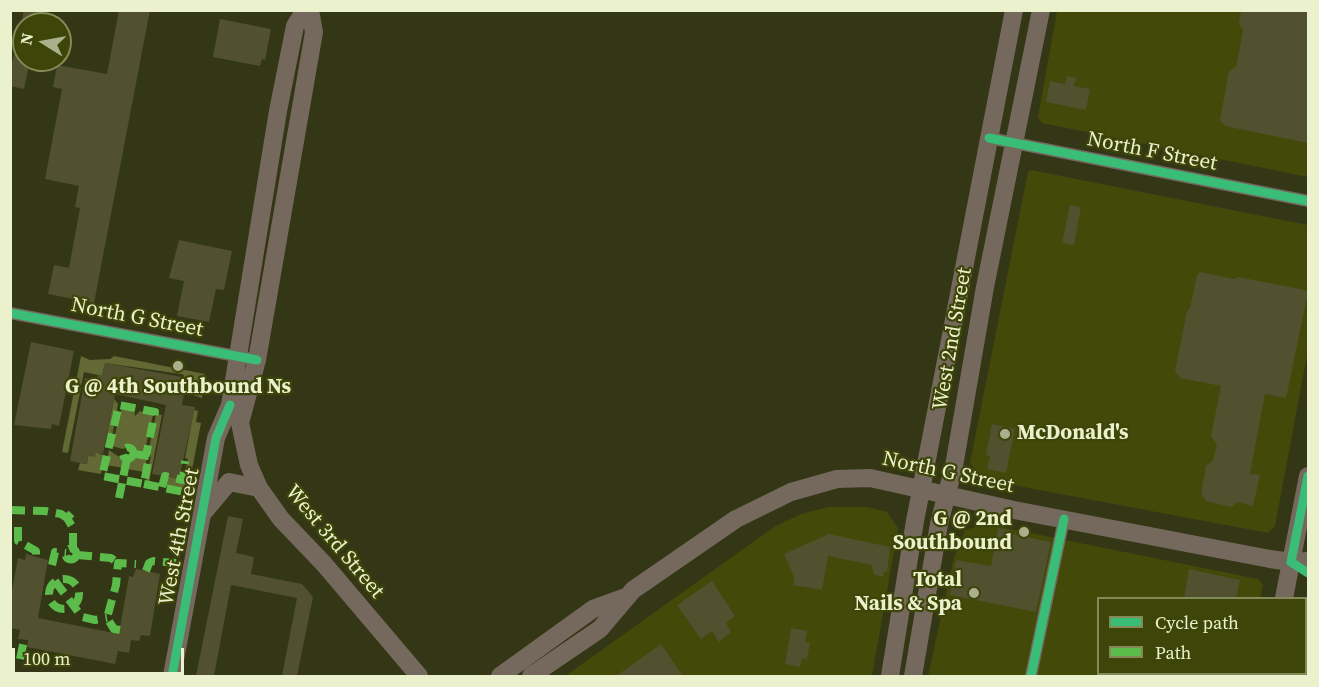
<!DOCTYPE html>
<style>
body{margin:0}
#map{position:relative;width:1319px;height:687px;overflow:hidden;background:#343716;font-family:"Source Serif 4",serif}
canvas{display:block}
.frame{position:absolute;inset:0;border:12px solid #eaf1cc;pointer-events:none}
.legend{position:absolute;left:1097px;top:597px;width:210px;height:78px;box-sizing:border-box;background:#3e4509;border:2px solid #838a57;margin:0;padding:8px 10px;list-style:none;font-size:18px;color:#eaf1cc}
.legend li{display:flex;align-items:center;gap:12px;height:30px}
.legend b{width:30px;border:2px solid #838a57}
.north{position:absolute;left:12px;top:12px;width:60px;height:60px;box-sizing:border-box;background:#3e4509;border:2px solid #838a57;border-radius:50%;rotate:281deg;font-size:16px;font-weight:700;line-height:24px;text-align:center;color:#eaf1cc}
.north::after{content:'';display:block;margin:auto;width:21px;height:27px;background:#aab08c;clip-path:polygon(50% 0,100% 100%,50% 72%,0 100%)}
.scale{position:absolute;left:12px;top:648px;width:172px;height:27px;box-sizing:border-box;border:3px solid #eaf1cc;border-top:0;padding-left:8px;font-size:18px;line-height:21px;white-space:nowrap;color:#eaf1cc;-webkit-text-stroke:4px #3e4509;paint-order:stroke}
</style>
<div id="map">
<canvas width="1319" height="687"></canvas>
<div class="frame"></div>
<ul class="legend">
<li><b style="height:8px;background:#3abd76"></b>Cycle path</li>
<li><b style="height:8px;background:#5cbc4b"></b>Path</li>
</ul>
<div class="north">N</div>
<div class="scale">100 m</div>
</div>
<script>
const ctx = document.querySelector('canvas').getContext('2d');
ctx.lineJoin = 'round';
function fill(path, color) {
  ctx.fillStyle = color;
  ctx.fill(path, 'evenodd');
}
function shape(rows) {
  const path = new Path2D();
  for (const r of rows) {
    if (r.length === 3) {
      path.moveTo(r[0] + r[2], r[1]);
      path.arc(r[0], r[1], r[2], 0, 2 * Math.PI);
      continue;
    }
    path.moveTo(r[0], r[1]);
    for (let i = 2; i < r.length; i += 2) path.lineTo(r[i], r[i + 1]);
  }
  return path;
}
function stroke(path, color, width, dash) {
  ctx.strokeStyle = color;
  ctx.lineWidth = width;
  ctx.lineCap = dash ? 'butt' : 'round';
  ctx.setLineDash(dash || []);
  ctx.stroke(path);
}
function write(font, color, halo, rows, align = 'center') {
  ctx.font = font + ' "Source Serif 4",serif';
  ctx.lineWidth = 4.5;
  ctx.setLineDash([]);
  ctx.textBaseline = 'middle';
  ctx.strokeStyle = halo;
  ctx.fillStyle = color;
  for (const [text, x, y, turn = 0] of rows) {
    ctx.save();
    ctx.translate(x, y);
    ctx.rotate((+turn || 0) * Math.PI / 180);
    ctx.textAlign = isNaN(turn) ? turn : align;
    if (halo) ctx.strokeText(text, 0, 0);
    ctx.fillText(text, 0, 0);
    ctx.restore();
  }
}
const built = shape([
 [1057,11,1308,11,1308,177,1042,123,1038,117],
 [1031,170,1308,225,1308,350,1275,526,1268,533,981,479,970,463,1028,172],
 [828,507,867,507,887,512,898,528,872,676,565,676,774,527,801,514],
 [986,524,1258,579,1263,585,1260,598,1098,598,1098,674,1246,674,1246,676,928,676,953,561,965,530],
 [1308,600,1308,676,1294,676,1295,674,1306,674,1306,616]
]);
const green = shape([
 [81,356,90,360,110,359,114,356,205,374,202,398,184,392,185,389,181,388,184,375,181,374,105,363,102,376,84,372,68,453,62,452],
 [114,399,118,404,110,447,105,446],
 [122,407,134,410,135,416,140,411,153,415,144,454,135,452,130,446,123,449,112,446],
 [194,410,198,411,196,422,201,423,188,490,165,486,166,476,184,479,188,459,185,458],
 [156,414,162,415,149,483,146,482,151,455,148,454],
 [109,450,125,461,124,468,106,465],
 [96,452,105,456,101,474,78,470,80,463,87,464,88,456],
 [143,457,147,458,144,472,127,469,128,461]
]);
const building = shape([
 [24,10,40,10,37,24,21,24],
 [119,10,150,10,94,303,48,294,54,265,69,268,80,208,75,207,79,186,45,179,62,89,53,87,57,65,107,74],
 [1241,10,1308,10,1308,143,1225,126,1220,120,1229,71,1236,67,1243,31,1239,23],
 [220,19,271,29,265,60,262,59,260,66,213,57],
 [20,31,24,31,24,60,30,60,24,89,10,86,10,70],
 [1067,76,1076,78,1074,86,1090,89,1086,110,1046,102,1050,81,1065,84],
 [1070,205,1081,207,1074,245,1062,243],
 [179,240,232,251,224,290,216,289,209,322,177,316,184,281,169,278],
 [1200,272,1234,279,1238,277,1305,290,1308,293,1286,398,1265,394,1250,474,1260,475,1253,506,1238,502,1231,507,1206,501,1201,493,1206,466,1213,460,1217,445,1211,436,1221,386,1180,378,1175,371,1187,311,1190,308,1197,275],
 [31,342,74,351,59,426,52,424,51,429,14,425],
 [105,363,182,377,180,388,185,389,182,405,195,407,179,479,152,474,166,405,115,394,103,454,96,452,95,457,88,456,87,464,70,461,85,378,97,380,98,375,102,376],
 [992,424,1015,429,1006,473,987,469,990,456,986,455],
 [228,516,243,519,236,553,254,557,251,574,302,584,313,597,297,676,282,676,297,598,231,585,214,676,196,676],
 [998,528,1012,531,1012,534,1051,542,1036,612,950,595,956,560,991,566],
 [829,534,890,547,887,572,884,572,883,577,874,575,871,565,828,556,822,590,793,585,794,577,784,554],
 [26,554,48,560,38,618,119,634,129,576,133,577,136,569,160,574,150,636,141,635,139,641,131,640,129,653,118,651,115,664,27,647,28,640,18,639,20,630,10,628,10,601,18,558,25,560],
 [1189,569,1240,580,1236,598,1184,598],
 [712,581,735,616,726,623,731,632,719,642,712,631,701,639,677,605],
 [791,628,807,631,805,642,810,642,807,659,802,658,800,667,785,664],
 [661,644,683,676,616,676]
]);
const street = shape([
 [989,138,1308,201],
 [10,313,257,360],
 [1031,676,1064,519]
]);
const secondary = shape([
 [305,10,295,26,278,111,230,405,240,423,249,465,259,488,281,519,324,564,419,676],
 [240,423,257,360,314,32,310,10],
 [203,513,229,482,259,488],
 [1284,598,1308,476],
 [172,676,216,438,230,405],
 [500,676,593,609,623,598],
 [531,676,600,629,633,590,736,519,791,492,837,479,870,478,1014,510,1270,559,1291,562,1308,561],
 [890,676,915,521,1014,10],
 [913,676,939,524,954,466,985,287,1041,10],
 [1269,676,1270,674]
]);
const quiet = shape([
 [128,453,5.5],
 [134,454,149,456,144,484,102,476,119,405,155,412,146,456],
 [144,484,189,493],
 [162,487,165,476,183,480,185,461],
 [119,498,127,458],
 [10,510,45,511,61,514,67,518],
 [18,527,18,541,36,551,36,555],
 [73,548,73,528,67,518,74,511],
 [71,554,5.5],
 [77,555,111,558,118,563],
 [52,565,55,552,66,553],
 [146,571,149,563,153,561,176,563],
 [64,594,15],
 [55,581,82,617,95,620,107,618],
 [120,630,114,629,107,618,116,585,118,563,136,564],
 [20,659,24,640]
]);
const cycleway = shape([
 [989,138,1308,201],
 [10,313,257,360],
 [1308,476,1291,562,1308,573],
 [172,676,216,438,230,405],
 [1031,676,1064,519]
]);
const markers = [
 [178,366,6,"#aab08c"],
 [1005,434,6,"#aab08c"],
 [1024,532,6,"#aab08c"],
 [974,593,6,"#aab08c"]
];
const streetNames = [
 ["North F Street",1152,152,11],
 ["North G Street",137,318,11],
 ["West 2nd Street",953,339,-80],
 ["North G Street",948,473,12],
 ["West 4th Street",180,537,-79],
 ["West 3rd Street",334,542,50]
];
const poiNames = [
 ["G @ 4th Southbound Ns",178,388,"center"],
 ["McDonald's",1017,434,"left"],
 ["G @ 2nd",1012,520],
 ["Southbound",1012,544],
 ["Total",962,581],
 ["Nails & Spa",962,605]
];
fill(built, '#434908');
fill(green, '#626934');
fill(building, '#51502f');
stroke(street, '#746861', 12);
stroke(secondary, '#75695d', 18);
stroke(quiet, '#5cbc4b', 8, [15, 8]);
stroke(cycleway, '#3abd76', 9);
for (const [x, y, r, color] of markers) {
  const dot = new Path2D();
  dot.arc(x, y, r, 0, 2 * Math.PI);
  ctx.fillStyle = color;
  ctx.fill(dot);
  stroke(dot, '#3e4509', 2);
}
write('21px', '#eaf1cc', '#3e4509', streetNames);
write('bold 21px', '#eaf1cc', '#3e4509', poiNames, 'right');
</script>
